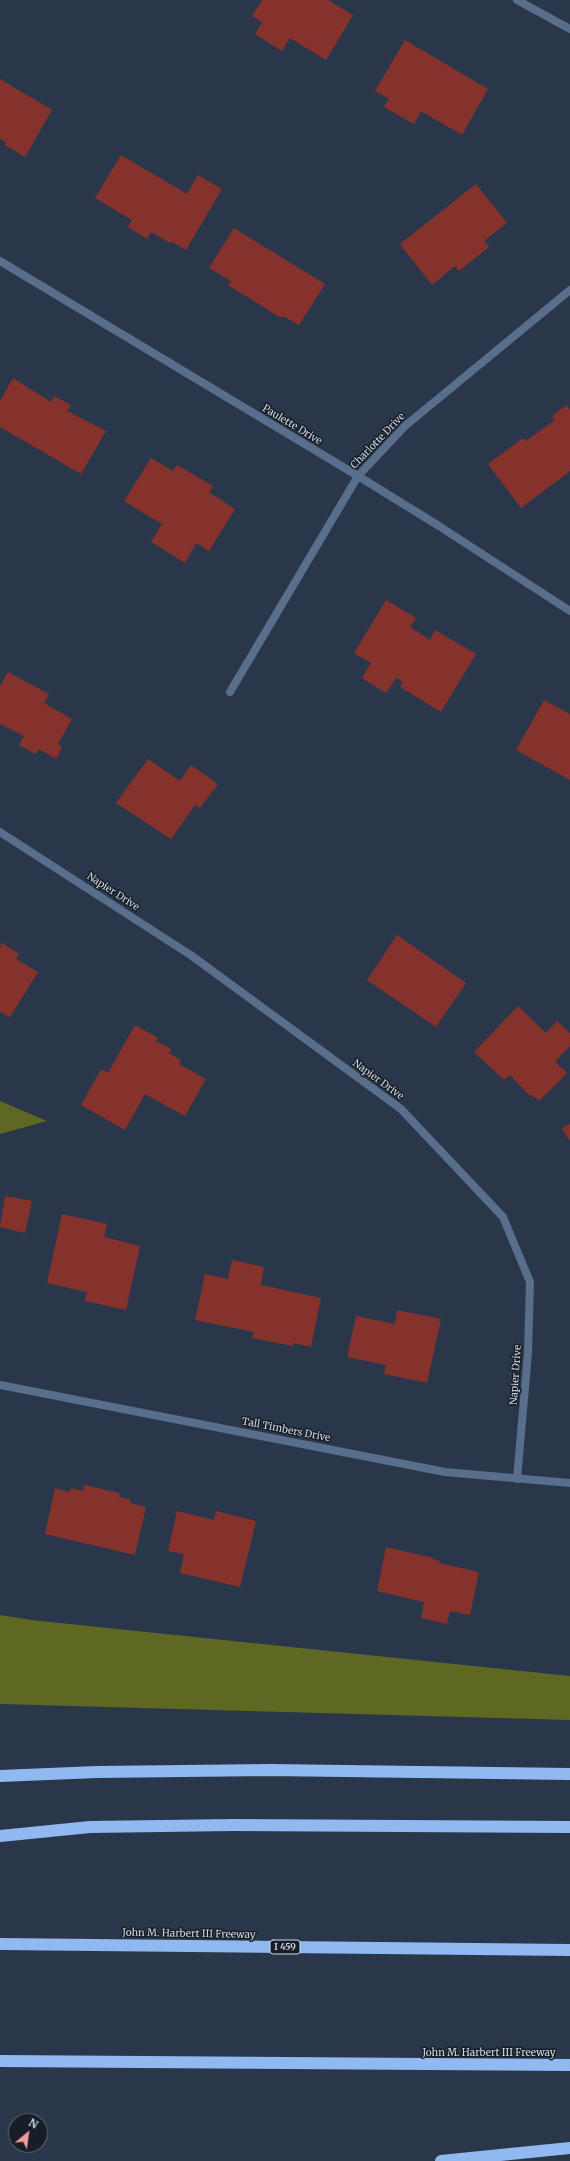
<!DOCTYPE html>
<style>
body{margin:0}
#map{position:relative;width:570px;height:2161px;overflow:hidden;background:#2a374a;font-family:Merriweather,serif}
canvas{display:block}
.north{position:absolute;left:8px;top:2113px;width:40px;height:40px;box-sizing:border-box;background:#181e27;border:1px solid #616873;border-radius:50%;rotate:29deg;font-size:11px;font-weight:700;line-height:16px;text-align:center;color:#cfd8e4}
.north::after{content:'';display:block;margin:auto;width:14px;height:18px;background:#f49aa1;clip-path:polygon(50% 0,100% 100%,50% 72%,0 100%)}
</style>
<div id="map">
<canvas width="570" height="2161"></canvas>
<div class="north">N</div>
</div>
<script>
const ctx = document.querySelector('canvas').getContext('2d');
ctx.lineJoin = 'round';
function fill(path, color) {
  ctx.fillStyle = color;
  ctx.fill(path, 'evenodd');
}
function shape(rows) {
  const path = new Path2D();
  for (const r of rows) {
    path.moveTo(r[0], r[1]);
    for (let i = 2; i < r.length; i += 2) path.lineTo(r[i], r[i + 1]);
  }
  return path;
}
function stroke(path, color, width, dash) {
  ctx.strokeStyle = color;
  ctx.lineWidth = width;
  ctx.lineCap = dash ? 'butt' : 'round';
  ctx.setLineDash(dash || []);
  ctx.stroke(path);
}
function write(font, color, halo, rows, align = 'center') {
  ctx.font = font + ' Merriweather,serif';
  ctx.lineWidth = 3;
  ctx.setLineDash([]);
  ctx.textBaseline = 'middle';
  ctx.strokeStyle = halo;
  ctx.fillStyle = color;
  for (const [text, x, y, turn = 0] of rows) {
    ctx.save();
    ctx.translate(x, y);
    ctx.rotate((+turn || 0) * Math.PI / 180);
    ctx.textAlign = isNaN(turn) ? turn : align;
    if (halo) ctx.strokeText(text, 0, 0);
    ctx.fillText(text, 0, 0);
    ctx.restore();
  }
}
const forest = shape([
 [0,1101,47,1121,0,1134],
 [0,1615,31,1620,570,1676,570,1720,0,1704]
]);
const building = shape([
 [262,0,328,0,353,15,326,60,290,38,282,51,255,34,262,22,252,16],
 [405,40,488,89,462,135,421,111,414,124,384,107,389,99,375,91],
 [0,79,52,110,25,157,5,145,6,142,0,139],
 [121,155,187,194,198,175,222,189,186,250,171,241,170,243,151,232,147,239,128,227,132,220,95,198],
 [476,184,507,223,484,241,489,247,459,271,455,266,432,285,400,244],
 [234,228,325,284,299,325,283,316,281,318,228,285,231,281,209,268],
 [13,378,51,402,54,396,71,405,67,411,106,431,81,474,0,427,0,401],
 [566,405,570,410,570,471,521,508,488,464,523,438,526,441,555,420,552,416],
 [151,458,173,471,177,465,213,486,209,492,235,509,209,551,196,543,185,563,151,542,162,524,124,501],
 [386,600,416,618,410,627,430,640,435,630,476,654,441,712,400,687,403,682,396,678,386,693,362,678,371,663,354,653],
 [8,672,49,694,44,703,72,719,58,744,62,747,56,759,39,749,35,754,19,745,24,736,0,724,0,686],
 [544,700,570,714,570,780,516,750],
 [148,759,180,781,191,765,218,784,200,808,195,805,171,839,116,803],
 [397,935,466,983,436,1027,367,980],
 [2,943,19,954,16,959,38,972,10,1017,0,1012,0,948],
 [518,1006,546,1033,557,1021,570,1033,570,1046,555,1062,567,1073,539,1101,532,1095,531,1097,510,1075,504,1080,474,1052],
 [135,1025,158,1038,156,1041,171,1049,169,1053,181,1060,179,1064,206,1079,185,1116,145,1094,125,1130,81,1105,101,1069,108,1073],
 [570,1124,570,1141,562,1128],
 [5,1196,32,1201,25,1233,0,1227],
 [62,1214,107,1224,104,1237,140,1246,126,1310,85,1301,87,1292,47,1283],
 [232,1260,264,1267,261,1285,321,1298,311,1347,294,1343,293,1346,252,1338,254,1332,195,1320,205,1274,228,1279],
 [397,1310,441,1319,427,1383,384,1374,386,1365,347,1357,356,1316,395,1324],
 [84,1485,120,1493,119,1497,130,1499,130,1503,146,1507,135,1555,45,1534,55,1488,70,1492,71,1488,83,1491],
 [177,1511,214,1520,216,1511,256,1521,240,1587,180,1573,184,1554,168,1551],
 [386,1547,433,1558,433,1559,440,1561,439,1563,479,1572,470,1615,450,1611,447,1624,421,1618,424,1602,377,1591]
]);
const street = shape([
 [517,0,570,29],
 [0,261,358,476,439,526,570,611],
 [230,692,358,476,405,426,570,290],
 [0,832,192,956,401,1109,503,1217,530,1282,528,1353,517,1479],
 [0,1385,445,1472,570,1483]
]);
const highway = shape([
 [0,1776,97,1772,270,1770,570,1774],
 [0,1836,90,1827,233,1825,570,1827],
 [0,1944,570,1950],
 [0,2061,570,2065],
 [441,2161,570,2148]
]);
const shields = [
 [285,1947,30]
];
const shieldNames = [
 ["I 459",285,1947]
];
const streetNames = [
 ["Paulette Drive",292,425,31],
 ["Charlotte Drive",378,441,-46],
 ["Napier Drive",113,892,33],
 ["Napier Drive",378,1080,36],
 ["Napier Drive",516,1375,-86],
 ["Tall Timbers Drive",286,1430,11],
 ["John M. Harbert III Freeway",189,1934,1],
 ["John M. Harbert III Freeway",489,2053]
];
fill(forest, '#5f6822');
fill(building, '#86322c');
stroke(street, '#596e8b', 8);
stroke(highway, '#90b9f2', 12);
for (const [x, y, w] of shields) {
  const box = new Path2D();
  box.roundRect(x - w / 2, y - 7, w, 14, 3);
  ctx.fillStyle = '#181e27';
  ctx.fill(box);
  stroke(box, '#cfd8e4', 1);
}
write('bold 9px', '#cfd8e4', null, shieldNames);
write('10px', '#cfd8e4', '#181e27', streetNames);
</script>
